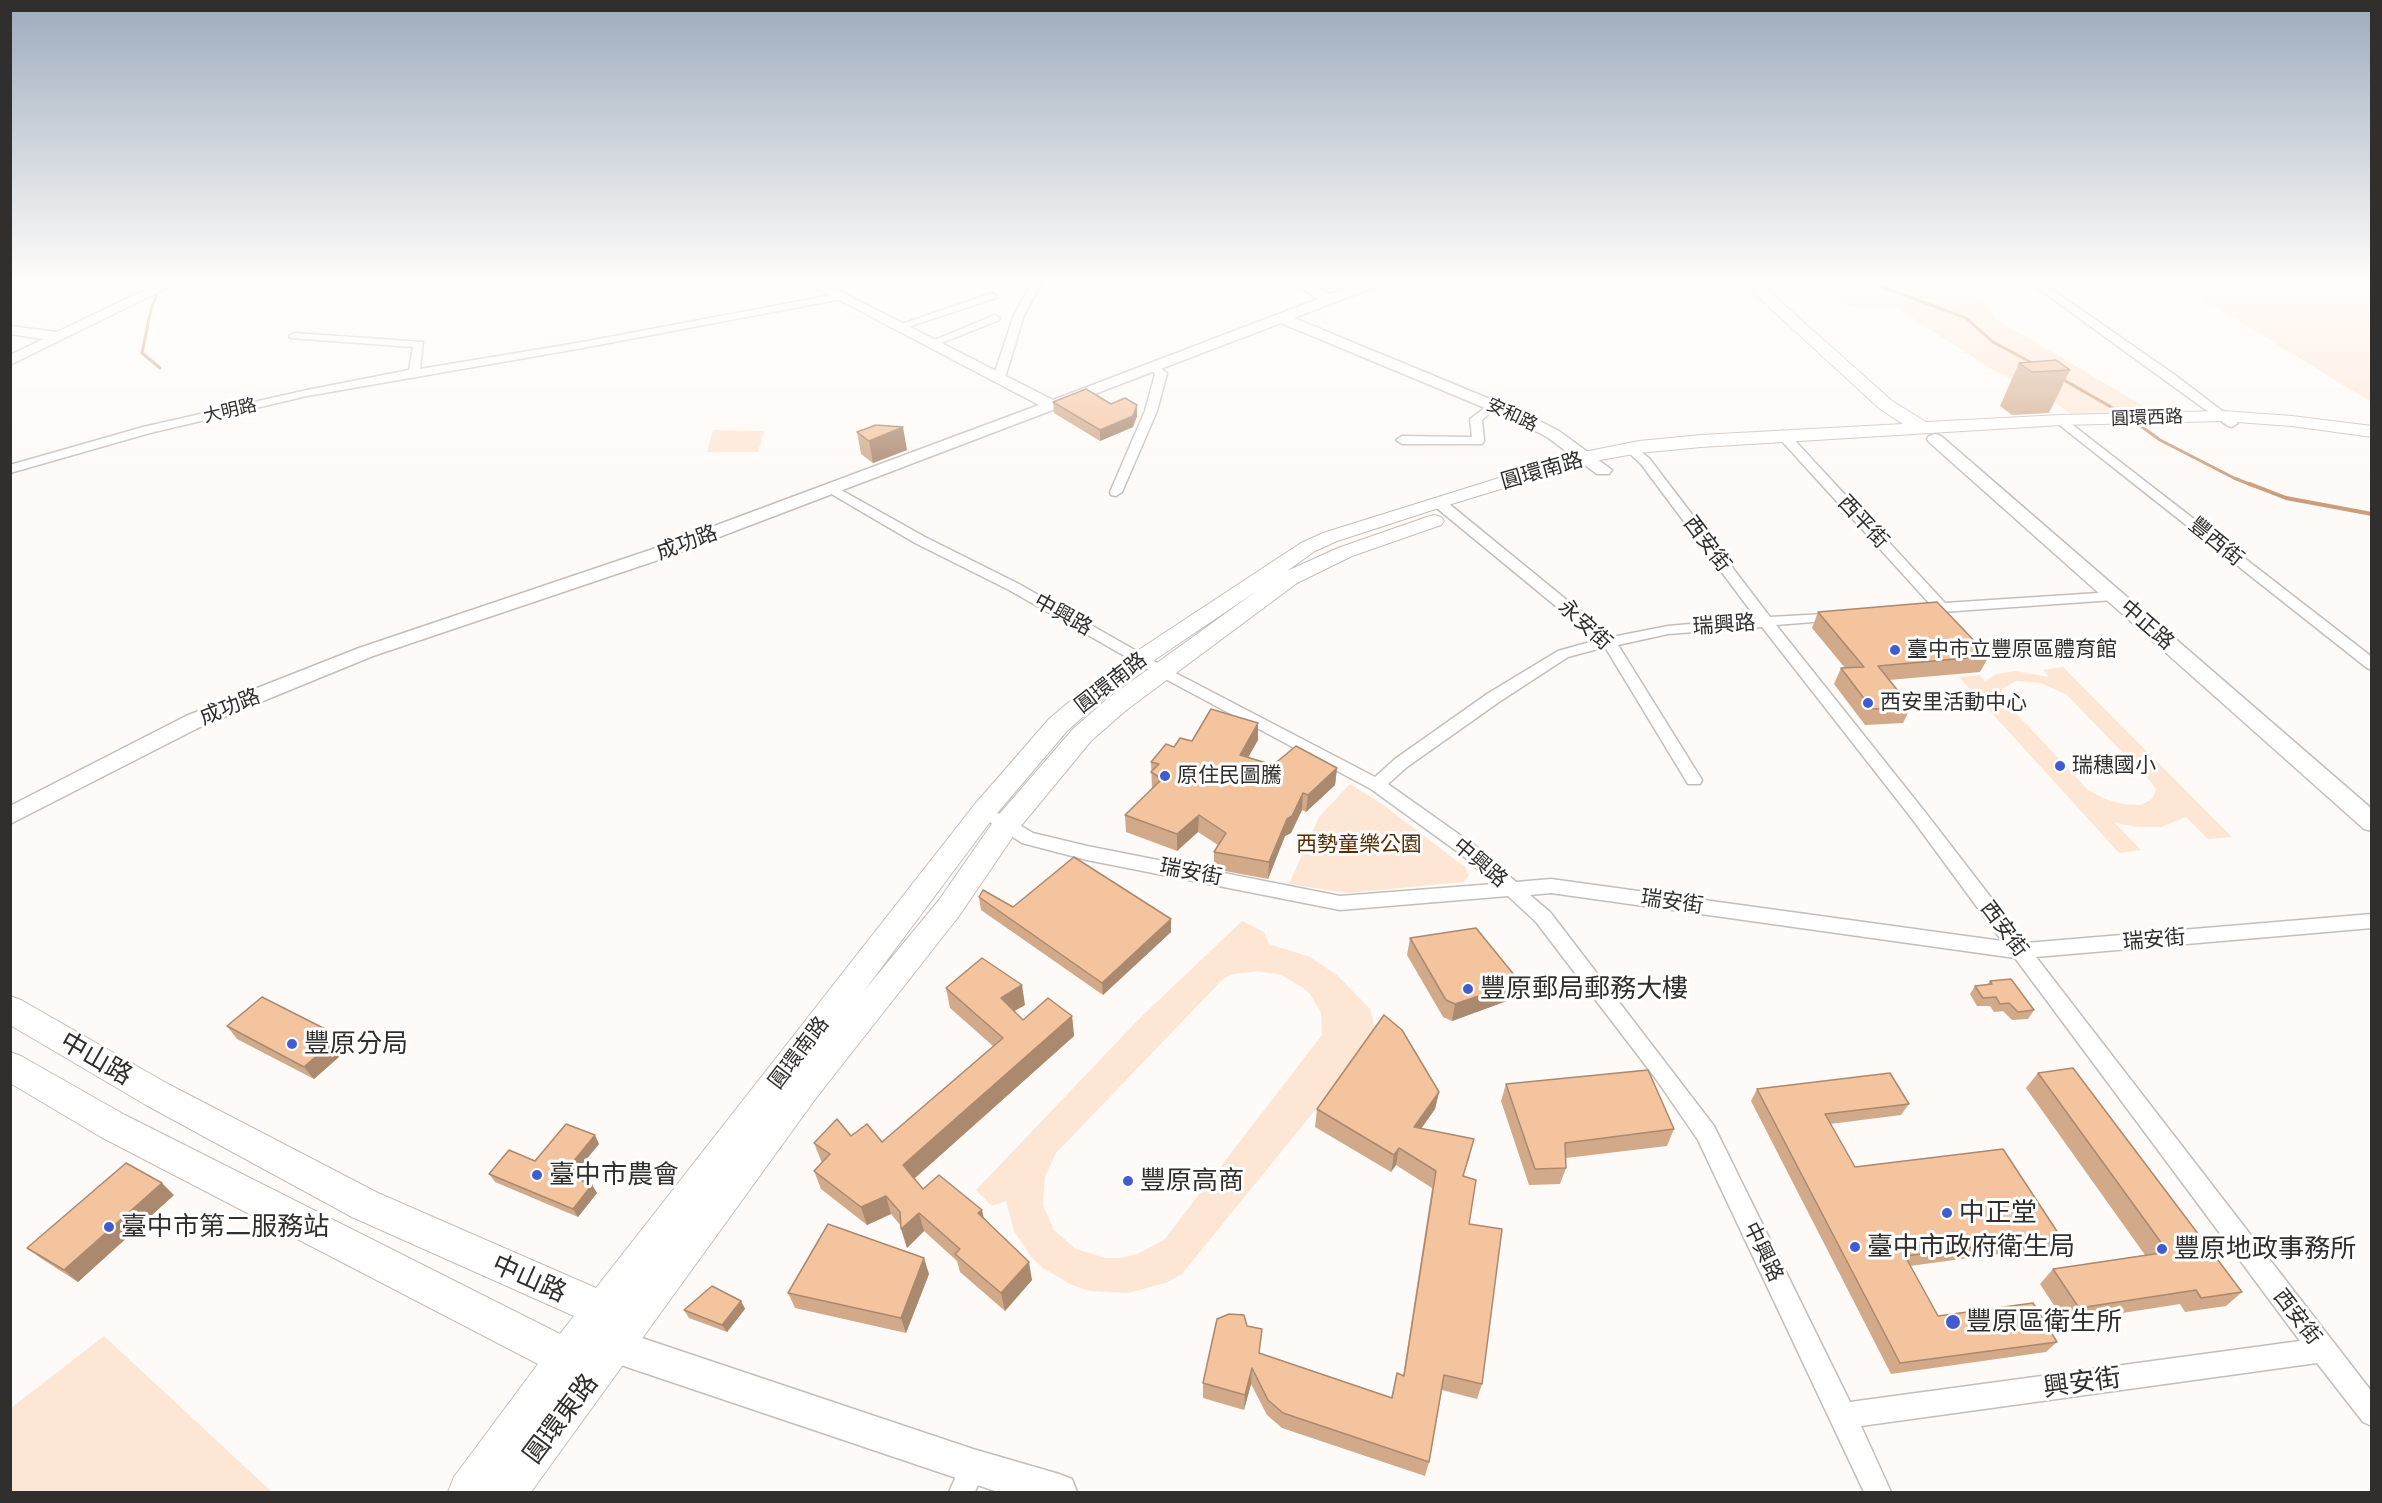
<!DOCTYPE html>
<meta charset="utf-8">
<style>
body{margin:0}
#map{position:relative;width:2382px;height:1503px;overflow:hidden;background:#fefaf7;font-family:Mulish,sans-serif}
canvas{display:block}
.frame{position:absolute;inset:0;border:12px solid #312f2e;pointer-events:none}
</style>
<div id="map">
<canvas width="2382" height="1503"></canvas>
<div class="frame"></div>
</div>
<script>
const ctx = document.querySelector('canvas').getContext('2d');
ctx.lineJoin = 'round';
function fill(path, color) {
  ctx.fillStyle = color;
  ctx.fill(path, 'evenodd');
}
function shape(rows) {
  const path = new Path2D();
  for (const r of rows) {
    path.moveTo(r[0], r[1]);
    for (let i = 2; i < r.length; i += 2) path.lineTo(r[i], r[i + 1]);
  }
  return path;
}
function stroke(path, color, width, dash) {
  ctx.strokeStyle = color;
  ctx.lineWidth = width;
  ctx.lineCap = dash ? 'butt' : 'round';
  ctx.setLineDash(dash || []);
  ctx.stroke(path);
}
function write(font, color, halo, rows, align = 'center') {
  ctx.font = font + ' Mulish,"Noto Sans TC",sans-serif';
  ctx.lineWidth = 6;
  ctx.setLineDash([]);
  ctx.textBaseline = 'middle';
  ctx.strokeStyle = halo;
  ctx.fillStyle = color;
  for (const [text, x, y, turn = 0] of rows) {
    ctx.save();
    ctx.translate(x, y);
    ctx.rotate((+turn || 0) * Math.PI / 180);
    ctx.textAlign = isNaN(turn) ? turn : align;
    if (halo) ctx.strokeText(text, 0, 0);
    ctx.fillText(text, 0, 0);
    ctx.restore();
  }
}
const green = shape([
 [1819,284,1918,284,1947,287,1942,295,1983,297,1996,319,2150,410,2071,414,2046,396,1993,370,1895,307,1842,306,1838,294],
 [2183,284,2354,284,2371,292,2371,402,2203,299],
 [713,430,764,431,758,452,707,452],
 [2063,667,2232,837,2208,839,2186,817,2161,827,2139,827,2115,823,2141,850,2119,853,1959,677,1980,675,1985,681,1997,674,2015,671,2049,677,2043,670],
 [2016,681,2041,683,2067,695,2153,784,2156,790,2152,799,2141,805,2123,804,2105,799,2088,790,2002,698,2002,689],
 [1350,784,1382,804,1465,867,1469,875,1464,882,1347,893,1289,884,1319,817],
 [1242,921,1264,932,1269,944,1310,957,1337,975,1370,1009,1377,1034,1181,1275,1165,1283,1128,1293,1090,1291,1072,1285,1043,1268,1031,1257,1014,1231,1006,1201,992,1206,976,1190,1140,1018],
 [1258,971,1281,975,1302,987,1310,994,1321,1013,1322,1035,1164,1240,1137,1254,1121,1258,1105,1258,1076,1249,1054,1230,1043,1205,1045,1177,1056,1153,1224,978,1234,974],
 [104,1336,272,1492,11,1492,11,1408]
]);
const streamFar1 = shape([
 [1874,284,1966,318,1993,342,2036,365],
 [159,289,151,309,142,353,160,368],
 [2062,379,2127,416],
 [2134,421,2160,440,2234,478,2254,486]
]);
const stream = shape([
 [2250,484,2286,498,2372,514]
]);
const street = shape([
 [1031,284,1041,284,1024,315,1005,378,1003,380,995,380,993,378,1014,315,1031,284],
 [2032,284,2044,284,2175,375,2238,423,2232,427,2228,426,2032,284],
 [843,293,848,296,847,298,577,349,307,396,150,433,10,473,10,465,143,427,307,390,409,370,413,347,290,338,289,336,294,333,423,342,420,369,577,343,843,293],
 [992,293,997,296,996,298,905,328,896,326,992,293],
 [995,315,1000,318,999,320,936,345,932,346,927,343,995,315],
 [1155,364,1167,373,1157,411,1122,492,1116,496,1111,495,1110,492,1145,411,1155,374,1149,367,1155,364],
 [1493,402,1499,405,1482,420,1484,441,1482,444,1402,444,1396,440,1402,436,1472,437,1470,419,1493,402],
 [2061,416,2372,657,2372,670,2367,668,2057,423,2055,420,2061,416],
 [1783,431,1787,432,1945,603,2114,592,2121,596,2114,600,1942,612,1916,612,1914,609,1916,606,1930,604,1779,438,1779,432,1783,431],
 [1632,445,1649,458,1770,617,1843,613,1845,616,1838,620,1776,625,1925,812,2026,943,2372,914,2372,928,2036,957,2372,1392,2372,1426,2363,1422,2317,1363,1861,1426,1891,1492,1864,1492,1698,1140,1656,1079,1536,922,1508,896,1340,910,1087,860,1022,843,991,823,988,819,991,815,997,813,1003,815,1033,833,1087,846,1340,896,1494,884,1462,855,1371,789,1158,675,1009,590,915,543,823,489,824,486,834,486,925,537,1019,584,1168,669,1375,777,1395,759,1487,694,1558,651,1597,640,1433,505,1432,502,1433,499,1443,499,1612,637,1668,626,1756,618,1641,464,1628,452,1628,446,1632,445],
 [1762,627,1913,820,2002,941,1551,879,1516,882,1474,845,1388,784,1407,767,1499,702,1568,657,1605,647,1688,784,1700,784,1702,780,1618,645,1668,634,1762,627],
 [1551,893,2015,958,2300,1341,1850,1402,1714,1126,1550,912,1530,895,1551,893],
 [973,1454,982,1458,986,1467,975,1492,949,1492,964,1458,973,1454]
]);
const secondary = shape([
 [157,284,175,284,10,365,10,355,43,339,10,334,10,326,57,332,157,284],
 [809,284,826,284,1053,400,1318,299,1296,284,1313,284,1330,294,1358,284,1377,284,1375,287,1294,318,1526,414,1559,431,1612,470,1609,474,1597,474,1547,437,1514,420,1281,323,664,558,373,656,202,726,10,824,10,806,186,716,359,648,650,550,1039,405,809,284],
 [1935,434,1941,436,2372,809,2372,831,2364,829,1929,442,1927,439,1929,436,1935,434],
 [615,1329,973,1449,1059,1474,1072,1479,1077,1492,998,1492,615,1363,603,1358,598,1346,603,1334,615,1329]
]);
const primary = shape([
 [1744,284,1761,284,1892,401,1926,422,2061,415,2223,411,2292,416,2372,426,2372,437,2292,426,2223,421,2061,425,1701,447,1639,453,1589,462,1445,506,1337,541,1315,551,1287,571,1338,548,1427,517,1434,515,1441,517,1444,521,1441,525,1352,556,1297,583,1125,711,1091,741,1016,832,959,916,816,1098,531,1492,448,1492,454,1477,538,1364,101,1137,10,1083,10,1052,21,1056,125,1115,560,1334,574,1316,352,1217,146,1105,10,1025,10,996,21,1000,170,1085,378,1193,596,1288,975,804,1049,719,1087,687,1134,653,1301,543,1323,533,1579,453,1639,441,1701,435,1903,424,1880,409,1744,284],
 [1258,590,1107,699,1073,729,996,818,939,900,864,991,993,818,1067,731,1105,697,1150,663,1258,590]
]);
const wall = shape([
 [2019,363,2070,370,2049,413,2012,415,2000,406],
 [1053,402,1137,405,1137,416,1133,427,1100,441,1054,413],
 [857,432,907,450,873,463,861,454],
 [1818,612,1989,656,1980,672,1889,680,1911,707,1903,723,1865,725,1834,684,1841,668,1845,668,1812,628],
 [1258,740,1248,757,1273,765,1337,768,1335,785,1306,812,1302,810,1291,833,1285,836,1268,879,1214,869,1214,852,1218,845,1198,832,1177,851,1126,832,1125,815,1152,789,1151,762,1174,747],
 [979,897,1013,907,1171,932,1103,995,981,910],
 [1410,938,1515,998,1452,1021,1443,1017,1407,955],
 [1990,981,2034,1010,2028,1019,2012,1020,2003,1011,1994,1012,1990,1006,1977,1006,1970,994,1975,986,1988,984],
 [946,988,1025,1005,1014,1011,1023,1020,1072,1016,1074,1036,914,1179,923,1189,984,1218,1032,1280,1005,1311,960,1272,957,1261,924,1231,907,1248,901,1226,891,1214,867,1225,821,1189,814,1171,822,1163,814,1143,851,1136,882,1142,993,1046,950,1008],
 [227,1026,348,1049,314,1079,237,1039],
 [2038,1073,2242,1292,2226,1306,2185,1312,2180,1304,2065,1322,2040,1284,2053,1269,2145,1255,2026,1088],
 [1506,1084,1674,1129,1667,1146,1566,1158,1566,1168,1560,1184,1529,1185,1501,1101],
 [1757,1089,1909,1104,1901,1115,1830,1124,1855,1167,2060,1236,2050,1247,1910,1266,1938,1316,2057,1342,2046,1352,1891,1374,1751,1101],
 [1439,1092,1435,1109,1421,1129,1470,1156,1463,1176,1469,1224,1482,1384,1477,1399,1442,1390,1429,1462,1425,1476,1282,1428,1267,1415,1251,1384,1244,1410,1203,1398,1203,1383,1247,1326,1260,1353,1391,1398,1397,1373,1403,1376,1432,1188,1396,1165,1391,1172,1315,1127,1317,1109],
 [599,1144,572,1177,592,1185,597,1193,578,1217,495,1182,489,1174],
 [174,1195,78,1282,42,1259,27,1248],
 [929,1274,906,1333,795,1308,788,1293],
 [741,1301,745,1309,727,1332,689,1318,684,1310]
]);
const shadedWall = shape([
 [1137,405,1137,416,1133,427,1100,441,1100,430],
 [903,427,907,450,873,463,869,441],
 [1258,723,1258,740,1240,772,1240,755],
 [1337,768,1335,785,1306,812,1308,795],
 [1303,793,1302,810,1291,833,1285,836,1268,879,1269,862,1287,819],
 [1199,815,1198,832,1177,851,1177,834],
 [1171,919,1171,932,1103,995,1102,983],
 [1520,982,1515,998,1452,1021,1455,1004],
 [1022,985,1025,1005,1004,1017,1001,998],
 [1072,1016,1074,1036,908,1184,903,1165],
 [339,1036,348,1049,314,1079,304,1067],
 [1439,1092,1435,1109,1410,1144,1414,1127],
 [595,1135,599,1144,568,1181,564,1173],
 [1399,1148,1396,1165,1391,1172,1394,1155],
 [162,1183,174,1195,78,1282,64,1270],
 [592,1185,597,1193,578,1217,573,1209],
 [886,1196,891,1214,867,1225,861,1207],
 [982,1210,986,1228,978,1213],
 [919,1213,924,1231,907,1248,901,1229],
 [924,1258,929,1274,906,1333,901,1318],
 [1029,1262,1032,1280,1005,1311,1001,1293],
 [741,1301,745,1309,727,1332,722,1325],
 [1252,1368,1251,1384,1244,1410,1245,1395]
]);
const building = shape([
 [2056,360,2070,370,2032,372,2019,363,2056,360],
 [1086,389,1111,404,1125,398,1137,405,1133,416,1100,430,1053,402,1086,389],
 [876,425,903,427,869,441,857,432,876,425],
 [1937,602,1989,656,1878,666,1911,707,1872,709,1841,668,1864,667,1818,612,1937,602],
 [1211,709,1258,723,1240,755,1273,765,1296,746,1337,768,1308,795,1303,793,1292,816,1287,819,1269,862,1214,852,1226,833,1199,815,1177,834,1125,815,1162,779,1151,772,1159,764,1151,762,1166,744,1174,747,1180,738,1192,741,1211,709],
 [1074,857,1171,919,1102,983,979,897,983,890,1013,907,1074,857],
 [1476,928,1520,982,1455,1004,1446,1000,1410,938,1476,928],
 [982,958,1022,985,1001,998,1023,1020,1048,998,1072,1016,903,1165,923,1189,939,1175,982,1210,978,1213,1029,1262,1001,1293,955,1254,960,1249,919,1213,901,1229,900,1212,886,1196,861,1207,814,1171,830,1154,814,1143,837,1119,851,1136,867,1124,882,1142,1003,1038,946,988,982,958],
 [2011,979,2034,1010,2018,1012,2009,1003,2000,1004,1996,997,1983,998,1975,986,1992,984,1990,981,2011,979],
 [262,997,339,1036,304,1067,227,1026,262,997],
 [1384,1015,1402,1030,1439,1092,1414,1127,1474,1139,1463,1176,1476,1180,1469,1224,1502,1229,1482,1384,1444,1375,1429,1462,1283,1413,1268,1400,1252,1368,1245,1395,1203,1383,1217,1319,1229,1314,1244,1315,1247,1326,1262,1329,1259,1353,1392,1398,1397,1373,1404,1376,1436,1171,1399,1148,1394,1155,1317,1109,1384,1015],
 [2073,1068,2242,1292,2201,1298,2196,1290,2079,1308,2053,1269,2168,1252,2038,1073,2073,1068],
 [1648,1070,1674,1129,1565,1143,1566,1168,1535,1169,1506,1084,1648,1070],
 [1890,1073,1909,1104,1825,1114,1855,1167,2003,1149,2060,1236,1905,1256,1938,1316,2033,1303,2057,1342,1900,1363,1757,1089,1890,1073],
 [566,1124,595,1135,564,1173,592,1185,573,1209,489,1174,509,1150,535,1161,566,1124],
 [126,1163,162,1183,64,1270,27,1248,126,1163],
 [828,1224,924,1258,901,1318,788,1293,828,1224],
 [712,1286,741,1301,722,1325,684,1310,712,1286]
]);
const markers = [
 [1895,650,6,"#415ccf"],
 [1868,703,6,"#415ccf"],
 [2060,766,6,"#415ccf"],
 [1165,776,6,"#415ccf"],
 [1468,989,6,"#415ccf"],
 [292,1044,6,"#415ccf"],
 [537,1175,6,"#415ccf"],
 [1128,1181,6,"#415ccf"],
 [1947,1213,6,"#415ccf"],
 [109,1227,6,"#415ccf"],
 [1855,1247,6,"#415ccf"],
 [2162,1249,6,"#415ccf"],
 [1953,1322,8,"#415ccf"]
];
const farStreetnames = [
 ["大明路",230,411,-13],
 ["安和路",1512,415,25],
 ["圓環西路",2147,418,-2]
];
const streetNames = [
 ["圓環南路",1542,471,-16],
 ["西平街",1863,522,47],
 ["豐西街",2216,542,39],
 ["成功路",687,543,-20],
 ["西安街",1707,544,53],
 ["中興路",1063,615,29],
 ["永安街",1585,625,42],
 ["瑞興路",1724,625,-4],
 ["中正路",2147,625,41],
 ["圓環南路",1111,683,-38],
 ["成功路",230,707,-22],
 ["中興路",1480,863,40],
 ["瑞安街",1191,872,11],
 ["瑞安街",1672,902,8],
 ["西安街",2004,929,53],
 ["瑞安街",2154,940,-5],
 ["圓環南路",799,1053,-53],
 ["中興路",1763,1252,64],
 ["西安街",2297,1317,52]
];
const poiNames = [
 ["臺中市立豐原區體育館",1907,650],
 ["西安里活動中心",1880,703],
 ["瑞穗國小",2072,766],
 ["原住民圖騰",1177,776]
];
const parkNames = [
 ["西勢童樂公園",1359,845]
];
const nearPoinames = [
 ["豐原郵局郵務大樓",1480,989],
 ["豐原分局",304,1044],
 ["臺中市農會",549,1175],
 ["豐原高商",1140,1181],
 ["中正堂",1959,1213],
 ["臺中市第二服務站",121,1227],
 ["臺中市政府衛生局",1867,1247],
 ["豐原地政事務所",2174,1249],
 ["豐原區衛生所",1966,1322]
];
const nearStreetnames = [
 ["中山路",96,1059,30],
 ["中山路",529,1279,24],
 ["興安街",2082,1383,-8],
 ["圓環東路",561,1419,-53]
];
fill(green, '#fee6d4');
stroke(streamFar1, '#cc9d7a', 3);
stroke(stream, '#cc9d7a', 4);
stroke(street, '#c3beba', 3);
stroke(secondary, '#c3beba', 3);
stroke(primary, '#c3beba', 2);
fill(street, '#fff');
fill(secondary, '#fff');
fill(primary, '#fff');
fill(wall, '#d2a989');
fill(shadedWall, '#ab896f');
fill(building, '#f4c49f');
stroke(building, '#ab896f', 1.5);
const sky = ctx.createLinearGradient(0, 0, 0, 494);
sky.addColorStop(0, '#9dabbc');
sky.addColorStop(0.57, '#fffdfb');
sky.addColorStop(1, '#fffdfb00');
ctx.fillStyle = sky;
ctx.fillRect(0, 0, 2382, 494);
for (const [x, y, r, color] of markers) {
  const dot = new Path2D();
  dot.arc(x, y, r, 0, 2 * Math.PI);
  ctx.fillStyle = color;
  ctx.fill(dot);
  stroke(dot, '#fff', 2);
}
write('18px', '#312f2e', '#fff', farStreetnames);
write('21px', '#312f2e', '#fff', streetNames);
write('21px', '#312f2e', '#fff', poiNames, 'left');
write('21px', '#592d00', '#fff', parkNames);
write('26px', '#312f2e', '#fff', nearPoinames, 'left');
write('26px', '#312f2e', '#fff', nearStreetnames);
</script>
